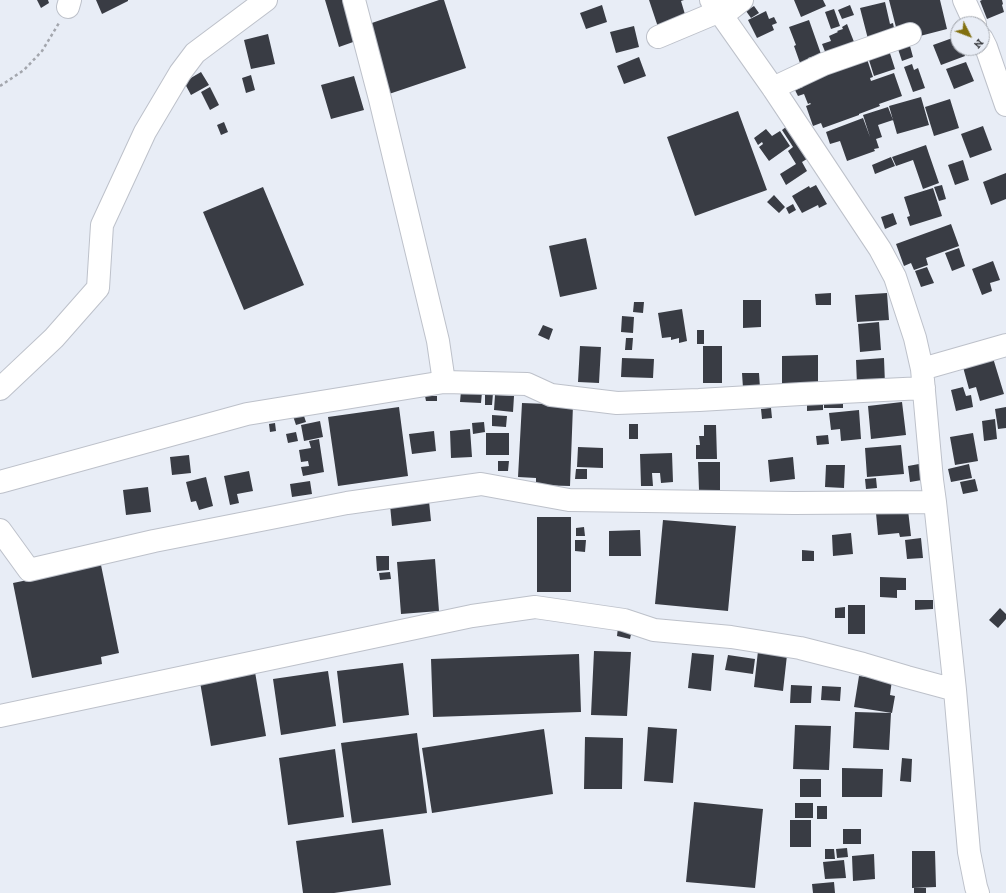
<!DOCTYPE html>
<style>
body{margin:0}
#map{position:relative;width:1006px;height:893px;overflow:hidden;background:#e8edf6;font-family:"Zilla Slab",serif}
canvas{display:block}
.north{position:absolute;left:950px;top:16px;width:40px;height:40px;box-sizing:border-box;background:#e8edf6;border:1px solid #a2a6ad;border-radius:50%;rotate:132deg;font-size:11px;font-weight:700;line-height:16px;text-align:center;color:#3a3c40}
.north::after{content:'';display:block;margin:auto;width:14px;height:18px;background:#827010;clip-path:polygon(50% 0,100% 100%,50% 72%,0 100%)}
</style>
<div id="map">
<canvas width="1006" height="893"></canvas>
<div class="north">N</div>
</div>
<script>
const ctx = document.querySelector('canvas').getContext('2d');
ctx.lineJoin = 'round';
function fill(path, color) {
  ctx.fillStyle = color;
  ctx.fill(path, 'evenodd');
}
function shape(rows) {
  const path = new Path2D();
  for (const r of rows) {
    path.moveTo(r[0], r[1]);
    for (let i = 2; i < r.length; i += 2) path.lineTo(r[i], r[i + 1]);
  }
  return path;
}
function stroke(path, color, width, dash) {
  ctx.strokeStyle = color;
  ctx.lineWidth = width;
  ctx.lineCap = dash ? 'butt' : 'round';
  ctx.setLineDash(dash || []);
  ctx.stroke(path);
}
const building = shape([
 [37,0,48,0,49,3,41,8],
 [96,0,128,0,128,1,102,14],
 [325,0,343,0,356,41,339,47],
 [439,0,444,0,466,68,389,94,366,25],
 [649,0,684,0,681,1,687,21,659,30],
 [794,0,823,0,826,6,801,17],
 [889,0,940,0,947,29,920,36,897,31],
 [982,0,1002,0,1003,4,1002,5,1004,12,987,19,980,1],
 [885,2,890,24,893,23,895,33,868,39,860,8],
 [602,5,607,22,586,29,580,13],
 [850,5,854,15,842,19,838,10],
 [754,6,759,13,751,18,746,11],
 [834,9,840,26,831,29,825,12],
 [766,11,769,19,774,17,777,23,772,25,774,30,757,38,748,20],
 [809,20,821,54,808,58,808,60,800,63,794,46,796,45,789,27],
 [847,24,856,47,828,59,822,44,831,41,829,36,838,32,837,31,843,29,842,27],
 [634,26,639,47,616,53,610,32],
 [268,34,275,64,251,69,244,40],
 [958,36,958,48,962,48,965,56,941,65,933,45],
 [910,46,913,57,902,61,898,49],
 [888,47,895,69,874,76,868,57],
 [866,56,873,77,870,78,871,81,894,73,902,96,879,104,880,106,859,114,859,115,823,128,821,123,813,126,806,106,811,104,810,103,808,104,804,94,798,96,795,90,803,87,801,81,819,78,832,73,829,66],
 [639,57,646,76,624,84,617,66],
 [966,62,974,81,954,89,946,69],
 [912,64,914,70,918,68,925,88,913,92,904,67],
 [201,72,209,85,191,95,184,82],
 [251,75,255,90,246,93,242,78],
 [354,76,364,110,331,119,321,85],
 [210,87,219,105,210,110,201,92],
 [921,97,929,125,897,134,889,106],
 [950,99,959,128,934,136,925,107],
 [888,107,893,120,878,125,882,137,876,139,879,148,874,149,875,151,847,161,840,141,830,144,826,132,863,118,870,137,863,115],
 [738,111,767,190,695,216,667,137],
 [224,122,228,132,221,135,217,125],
 [790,124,810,157,802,162,807,171,786,185,780,174,796,164,788,151,793,147,782,130],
 [983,126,992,150,970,158,961,134],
 [766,129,772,136,780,131,790,146,769,161,759,147,763,144,762,142,758,145,754,138],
 [926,145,929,154,939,183,923,189,913,160,896,166,892,157],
 [891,157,895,166,875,174,872,165],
 [963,160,969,180,955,185,948,165],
 [1006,173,1006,199,991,205,983,182],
 [816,185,827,204,819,208,818,205,802,213,792,196,809,186,810,188],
 [942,185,946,199,939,201,934,187],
 [263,187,304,285,244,310,203,212],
 [933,188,942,216,910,226,907,217,910,216,904,197],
 [774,195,785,207,779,213,767,202],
 [793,204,796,210,789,214,786,208],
 [893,213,897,224,885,229,881,217],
 [951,224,959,246,926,258,928,265,914,270,911,263,904,266,896,244],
 [586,238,597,289,560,297,549,246],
 [959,248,965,266,952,271,945,253],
 [993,261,1000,280,990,283,992,291,982,295,972,269],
 [927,267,934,283,921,287,915,271],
 [831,293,831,305,816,305,815,294],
 [887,293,889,320,857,322,855,295],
 [743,300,761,300,761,327,743,328],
 [634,302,644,302,643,313,633,312],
 [682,309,687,341,679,343,679,338,671,340,671,337,662,338,658,313],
 [622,316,634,317,633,333,621,332],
 [879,322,881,350,860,352,858,324],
 [543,325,553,329,549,340,538,335],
 [697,330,704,330,704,344,697,344],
 [626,338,633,338,632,350,625,350],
 [580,346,601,347,599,383,578,382],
 [703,346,722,346,722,383,703,383],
 [818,355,818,384,782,385,782,356],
 [622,358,654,359,653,378,621,377],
 [884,358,885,384,857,385,856,360],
 [993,358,1004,394,980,401,976,387,969,389,963,367],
 [742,373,759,373,760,388,743,388],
 [963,387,966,396,971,395,973,407,956,411,951,390],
 [461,391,482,392,481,403,460,402],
 [485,393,493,393,492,405,485,405],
 [495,395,514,396,513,412,494,410],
 [425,396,437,396,437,401,426,401],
 [823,399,823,410,807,411,807,400],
 [824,400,843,400,843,408,824,408],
 [902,402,906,435,871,439,868,406],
 [522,403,573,405,570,486,536,485,536,478,518,477],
 [399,407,408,476,338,486,328,417],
 [1006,407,1006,428,998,429,995,409],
 [771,408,772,418,762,419,761,409],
 [859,410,861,439,841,441,840,429,831,430,829,413],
 [303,413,306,422,296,425,293,416],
 [492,415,507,416,506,427,492,426],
 [995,419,997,439,984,441,982,421],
 [320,421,323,437,304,441,301,425],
 [484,422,485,432,473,434,472,423],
 [275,423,276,431,270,432,269,424],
 [629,424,638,424,638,439,629,439],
 [704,425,716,425,717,459,696,459,696,445,700,445,699,436,704,436],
 [470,429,472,457,451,458,450,431],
 [434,431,436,451,412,454,409,434],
 [296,432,298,441,288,443,286,434],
 [486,433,509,433,509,455,486,455],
 [973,433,978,461,955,465,950,437],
 [828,435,829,444,817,445,816,436],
 [319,439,324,472,303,476,301,467,309,466,308,461,301,462,299,450,311,448,309,441],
 [901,445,904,474,867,477,865,448],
 [578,447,603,448,603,468,577,467],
 [672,453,673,482,661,483,660,473,652,473,653,486,641,486,640,454],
 [189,455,191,473,172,475,170,457],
 [793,457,795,479,770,482,768,460],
 [498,461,509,461,508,471,498,471],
 [698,462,720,462,720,490,699,490],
 [919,464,922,480,910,482,908,466],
 [969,464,972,478,951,482,948,469],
 [826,465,845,465,844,488,825,487],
 [576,469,587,469,587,479,575,479],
 [249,471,253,491,237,494,239,503,230,505,224,476],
 [206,477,213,506,199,510,196,501,191,502,186,482],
 [876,478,877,488,866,489,865,479],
 [975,479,978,491,963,494,960,482],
 [310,481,312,494,292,497,290,484],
 [148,487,151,512,126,515,123,490],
 [429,501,431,521,392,526,390,505],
 [908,510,911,536,900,537,899,533,878,535,876,513],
 [537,517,571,517,571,592,537,592],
 [663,520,736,526,728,611,655,604],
 [584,527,585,536,576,536,576,528],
 [640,530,641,556,609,556,609,531],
 [851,533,853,554,833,556,832,535],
 [921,538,923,558,907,559,905,540],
 [575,540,586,540,585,552,575,551],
 [802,550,814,551,814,561,802,561],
 [376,556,389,556,389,570,377,571],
 [435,559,439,611,401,614,397,562],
 [101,565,119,653,101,657,102,664,32,678,13,583],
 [390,572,391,579,380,580,379,573],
 [880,577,906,578,906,590,897,590,897,598,880,597],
 [915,600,933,600,933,609,915,610],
 [848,605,865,605,865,634,848,634],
 [845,607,845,618,835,618,835,608],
 [1000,608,1006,614,1006,619,998,628,989,620],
 [618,627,632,630,630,639,617,636],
 [594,651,631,652,627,716,591,715],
 [758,651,787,655,783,691,754,687],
 [692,653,714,655,711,691,688,688],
 [579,654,581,712,433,717,431,659],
 [728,655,755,659,753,674,725,670],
 [403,663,409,715,343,723,337,671],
 [328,671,336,726,281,735,273,679],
 [255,672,266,736,211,746,200,682],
 [859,676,892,680,890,695,895,696,892,713,854,707],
 [791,685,812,686,811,703,790,703],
 [822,686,841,687,840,701,821,700],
 [855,712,891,713,889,750,853,748],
 [795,725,831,726,829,770,793,769],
 [648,727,677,729,673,783,644,781],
 [544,729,553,794,432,813,422,748],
 [417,733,427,813,352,823,341,743],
 [585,737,623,738,622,789,584,789],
 [335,749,344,817,288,825,279,758],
 [902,758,912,759,911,782,900,781],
 [842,768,883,769,882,797,842,797],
 [800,779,821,779,821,797,800,797],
 [694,802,763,809,755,888,686,882],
 [795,803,813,803,813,818,795,818],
 [817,806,827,806,827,819,817,819],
 [790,820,811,820,811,847,790,847],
 [383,829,391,885,334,893,303,893,296,841],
 [843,829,861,829,861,844,843,844],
 [847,848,848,857,837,858,836,849],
 [825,849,834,849,835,859,825,859],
 [912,851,935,851,936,887,912,888],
 [874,854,875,879,853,881,852,856],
 [844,860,846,878,825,879,823,862],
 [834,882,835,893,813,893,812,884],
 [914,888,926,888,926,893,914,893]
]);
const path = shape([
 [0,86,24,70,42,51,59,23]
]);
const minor = shape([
 [354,0,380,99,438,341,444,382,527,384,551,395,617,403,699,400,801,394,924,388],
 [711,0,773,88,880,249,895,277,915,338,922,369,932,480,935,502,955,690,969,852,976,887,978,893],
 [964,0,975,24],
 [68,7,70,0],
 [723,15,742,0],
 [658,37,720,11],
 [982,39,986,47,1006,105],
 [773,88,824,64,910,34],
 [922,369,1006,345],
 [0,389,54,338,98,288,102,225,145,132,180,73,195,53,266,0],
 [0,482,247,414,444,382],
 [0,530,29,570,154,541,347,503,481,484,569,500,794,503,935,502],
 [0,716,472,616,535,607,624,620,654,630,731,637,800,648,863,664,907,677,955,690]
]);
fill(building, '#393c44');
stroke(minor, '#bdc1ca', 24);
stroke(path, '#a3a6ad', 2.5, [3, 3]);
stroke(minor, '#fff', 22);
</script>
